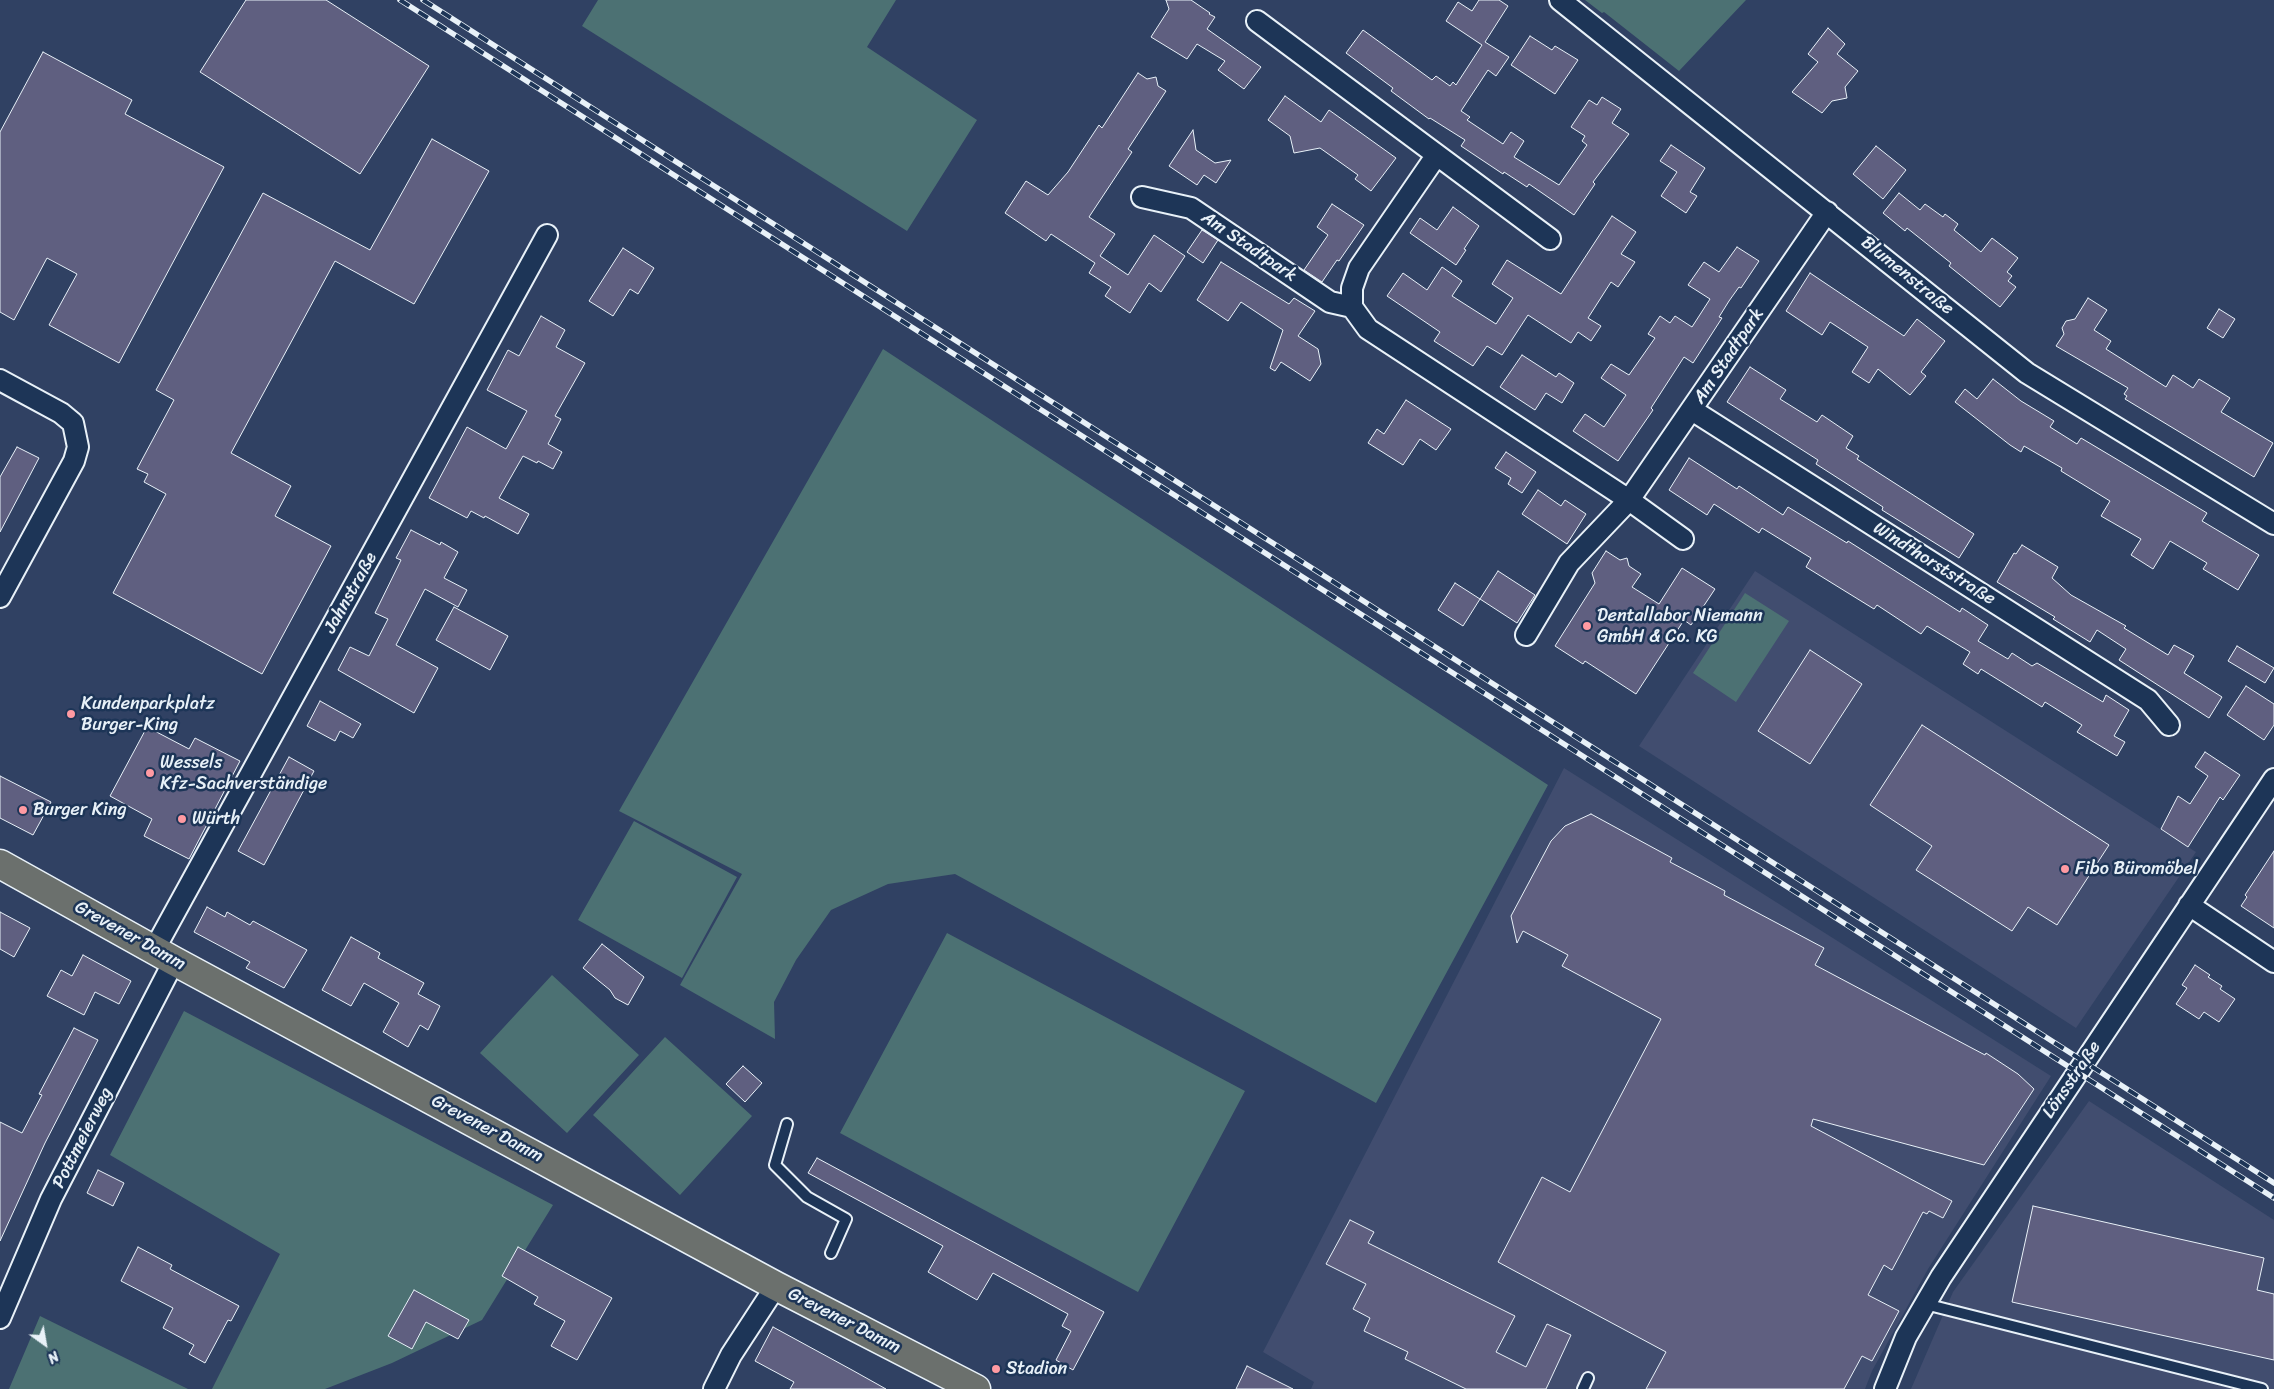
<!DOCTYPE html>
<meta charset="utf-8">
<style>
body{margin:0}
#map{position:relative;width:2274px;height:1389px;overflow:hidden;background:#304163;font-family:Sriracha,sans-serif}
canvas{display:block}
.north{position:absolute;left:20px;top:1319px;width:50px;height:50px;-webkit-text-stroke:4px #1d3557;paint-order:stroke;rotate:148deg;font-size:14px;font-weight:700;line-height:20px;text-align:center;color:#e8f1f8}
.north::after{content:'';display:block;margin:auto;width:18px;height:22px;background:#e8f1f8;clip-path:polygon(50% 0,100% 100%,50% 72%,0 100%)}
</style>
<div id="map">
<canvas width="2274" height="1389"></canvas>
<div class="north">N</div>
</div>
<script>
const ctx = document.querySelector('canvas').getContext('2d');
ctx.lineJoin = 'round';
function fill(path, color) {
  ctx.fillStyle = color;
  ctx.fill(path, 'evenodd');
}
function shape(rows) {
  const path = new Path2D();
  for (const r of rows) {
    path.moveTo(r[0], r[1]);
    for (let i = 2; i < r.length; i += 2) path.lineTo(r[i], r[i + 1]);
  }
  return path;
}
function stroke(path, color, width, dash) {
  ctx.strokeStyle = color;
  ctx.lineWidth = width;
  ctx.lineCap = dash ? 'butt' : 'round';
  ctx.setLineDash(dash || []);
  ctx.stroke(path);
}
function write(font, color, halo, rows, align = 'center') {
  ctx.font = font + ' Sriracha,sans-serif';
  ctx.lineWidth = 5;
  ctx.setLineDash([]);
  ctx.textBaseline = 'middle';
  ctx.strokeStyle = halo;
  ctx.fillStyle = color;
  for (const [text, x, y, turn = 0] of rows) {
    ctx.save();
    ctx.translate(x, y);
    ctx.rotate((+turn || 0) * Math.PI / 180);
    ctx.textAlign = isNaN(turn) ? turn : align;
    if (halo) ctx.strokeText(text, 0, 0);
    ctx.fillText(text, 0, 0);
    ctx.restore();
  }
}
const built = shape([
 [1755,571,2196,852,2076,1028,1639,746],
 [1564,768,2051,1076,1928,1269,1872,1371,1865,1389,1311,1389,1314,1382,1263,1352],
 [2089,1101,2274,1220,2274,1389,1911,1389,1953,1292]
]);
const green = shape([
 [598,0,896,0,867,47,977,120,907,231,582,26],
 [1585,0,1746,0,1679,71,1604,12,1602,13],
 [883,349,1548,785,1376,1103,955,874,888,884,831,910,796,960,774,1002,775,1039,680,985,742,874,619,811],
 [1745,593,1789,621,1736,702,1693,673],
 [634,821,737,877,682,978,578,920],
 [947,933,1245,1091,1138,1292,840,1133],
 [552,975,639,1055,567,1133,480,1053],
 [184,1011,553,1205,482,1320,392,1363,325,1389,212,1389,280,1254,110,1155],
 [665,1037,752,1116,680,1195,593,1115],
 [40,1316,188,1389,9,1389]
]);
const building = shape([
 [246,0,326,0,429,66,360,174,200,72,246,0],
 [1166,0,1191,0,1210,13,1209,14,1215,17,1207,29,1261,67,1244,89,1218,70,1225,61,1197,44,1187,59,1151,37,1169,9,1166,0],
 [1479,0,1499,0,1508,6,1485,42,1509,57,1496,76,1488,70,1461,111,1470,117,1467,120,1503,144,1511,132,1524,141,1514,157,1559,185,1587,145,1582,141,1585,136,1571,127,1589,100,1597,105,1602,97,1621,109,1612,123,1629,134,1593,182,1595,184,1574,215,1529,184,1527,187,1504,172,1503,174,1461,146,1465,140,1430,118,1429,119,1391,91,1393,88,1346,53,1363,30,1432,80,1436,76,1450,86,1453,82,1456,85,1482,45,1446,21,1458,2,1472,11,1479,0],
 [1828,28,1845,44,1837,54,1858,71,1845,87,1847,98,1832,101,1822,113,1792,92,1818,62,1808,54,1828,28],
 [1530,36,1552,50,1555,46,1578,60,1555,94,1511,65,1530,36],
 [43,52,132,100,125,114,224,167,119,363,49,325,77,274,47,258,14,320,0,312,0,132,43,52],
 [1138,73,1147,79,1156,77,1158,86,1166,91,1128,149,1132,152,1089,217,1115,234,1100,256,1128,275,1154,235,1185,256,1161,292,1149,283,1130,313,1105,296,1111,287,1089,273,1095,263,1051,234,1046,241,1005,213,1026,181,1048,195,1068,172,1099,125,1102,128,1138,73],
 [1285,96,1321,122,1329,110,1396,158,1371,191,1355,179,1358,175,1320,148,1294,153,1290,136,1268,120,1285,96],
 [1193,130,1196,150,1215,163,1231,160,1216,183,1204,175,1197,185,1169,166,1193,130],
 [432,139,489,171,414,304,335,261,231,453,291,486,275,516,331,546,262,674,113,593,166,494,144,482,148,474,137,469,174,400,156,390,263,193,370,250,432,139],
 [1671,145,1705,168,1690,192,1697,196,1686,213,1661,196,1677,172,1660,161,1671,145],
 [1876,146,1906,170,1883,199,1853,174,1876,146],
 [1899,193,1920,210,1925,204,1943,217,1945,214,1958,224,1954,230,1981,252,1992,238,2018,258,2007,272,2012,276,2008,281,2016,287,2000,307,1949,266,1951,263,1907,228,1905,231,1883,213,1899,193],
 [1332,204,1364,225,1339,261,1337,260,1322,282,1304,270,1328,235,1317,227,1332,204],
 [1453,207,1479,226,1464,249,1466,250,1456,265,1410,233,1420,218,1437,230,1453,207],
 [1612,216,1636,232,1621,254,1635,262,1618,287,1611,282,1588,318,1601,326,1591,341,1578,332,1571,343,1528,315,1502,355,1487,346,1473,366,1434,341,1440,332,1387,296,1403,273,1427,290,1442,267,1462,281,1452,296,1496,324,1513,298,1492,284,1507,260,1561,294,1612,216],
 [1202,230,1218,240,1203,263,1187,252,1202,230],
 [1737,247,1759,261,1741,288,1739,287,1729,301,1719,317,1722,318,1693,363,1684,357,1651,408,1653,410,1618,461,1573,431,1585,414,1604,427,1626,395,1601,378,1611,364,1629,375,1655,338,1648,334,1660,316,1670,323,1675,316,1692,327,1710,299,1688,285,1704,262,1719,272,1737,247],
 [623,248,654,268,638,294,630,289,613,316,589,301,623,248],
 [1221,262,1289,304,1294,298,1315,311,1298,336,1318,349,1321,364,1310,381,1281,362,1275,371,1270,368,1283,330,1241,302,1228,321,1197,300,1221,262],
 [1810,273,1904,336,1917,319,1945,341,1921,372,1926,376,1910,395,1878,369,1869,383,1852,372,1868,347,1830,322,1822,335,1786,311,1810,273],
 [2088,298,2107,310,2094,330,2111,341,2106,349,2166,387,2173,375,2193,388,2199,379,2230,398,2221,412,2273,443,2254,477,2125,399,2127,396,2124,394,2128,388,2056,346,2064,334,2062,328,2066,321,2075,319,2088,298],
 [2219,309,2235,319,2223,338,2207,328,2219,309],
 [541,316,565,330,556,347,585,363,555,416,561,419,548,444,562,452,553,469,538,461,537,463,523,456,499,498,529,514,518,534,485,516,484,518,471,511,467,518,429,498,467,427,506,449,527,411,487,390,508,350,519,356,541,316],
 [1522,355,1556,377,1559,373,1574,383,1562,403,1546,393,1535,410,1500,387,1522,355],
 [1750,367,1786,390,1780,399,1817,422,1822,415,1853,436,1846,448,1859,456,1857,459,1974,534,1959,558,1882,510,1883,507,1816,464,1818,460,1727,402,1750,367],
 [1993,379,2021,401,2054,421,2050,427,2077,444,2081,438,2207,513,2202,521,2259,555,2238,590,2203,569,2207,563,2170,541,2153,569,2131,555,2141,539,2101,516,2110,501,2061,471,2062,468,2024,446,2021,452,2010,445,1955,402,1965,389,1977,399,1993,379],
 [1406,400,1451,429,1436,450,1420,439,1403,465,1368,443,1377,429,1384,434,1406,400],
 [17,447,39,458,0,532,0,477,17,447],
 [1506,452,1536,472,1522,493,1508,484,1511,478,1495,468,1506,452],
 [1689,458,1737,489,1739,486,1783,515,1788,507,1847,543,1848,541,1960,612,1962,608,1988,625,1978,641,2008,659,2012,653,2032,666,2037,663,2103,702,2106,695,2129,710,2114,736,2125,742,2117,756,2077,732,2082,725,2045,702,2042,707,1981,669,1978,674,1963,664,1970,652,1927,626,1921,634,1877,605,1874,609,1806,567,1811,558,1762,528,1759,533,1714,504,1707,515,1669,490,1689,458],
 [1538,490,1561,506,1565,500,1586,514,1567,544,1522,514,1538,490],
 [411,530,440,545,441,542,458,552,444,578,467,590,458,607,425,589,396,645,438,668,414,713,338,670,350,647,369,656,388,619,375,613,401,560,396,558,411,530],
 [2022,545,2058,567,2052,578,2071,595,2126,626,2124,628,2168,655,2174,645,2194,656,2184,673,2222,697,2209,718,2119,660,2126,649,2097,630,2090,642,2053,619,2055,617,1997,582,2014,553,2016,554,2022,545],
 [1606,551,1620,560,1627,558,1629,566,1641,574,1632,587,1659,604,1682,568,1715,589,1691,625,1684,620,1636,694,1585,661,1583,664,1555,646,1595,583,1592,573,1606,551],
 [1498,571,1535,595,1517,623,1480,599,1498,571],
 [1455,583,1480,599,1463,626,1438,610,1455,583],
 [454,607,508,636,490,670,436,640,454,607],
 [2237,646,2274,668,2265,683,2228,661,2237,646],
 [1810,650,1862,684,1810,764,1758,731,1810,650],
 [2246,686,2274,704,2274,725,2264,740,2227,715,2246,686],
 [320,701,361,724,353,738,340,731,335,741,307,726,320,701],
 [1922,725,2109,845,2057,925,2028,907,2012,931,1916,870,1932,846,1870,805,1922,725],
 [147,727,189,749,195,738,240,761,189,859,144,836,152,819,110,796,147,727],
 [2205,752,2240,775,2223,800,2220,797,2188,847,2161,829,2178,796,2190,804,2208,776,2195,767,2205,752],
 [289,757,314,771,264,865,238,851,289,757],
 [0,776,51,802,33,835,0,818,0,776],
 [1591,814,1672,858,1670,862,1725,891,1724,895,1824,948,1815,965,1985,1055,1986,1053,2018,1074,2034,1089,1984,1165,1813,1119,1811,1126,1952,1201,1943,1218,1929,1211,1927,1214,1923,1212,1892,1270,1884,1265,1868,1295,1899,1311,1872,1361,1862,1356,1844,1389,1646,1389,1666,1352,1498,1262,1542,1177,1570,1192,1661,1019,1562,966,1568,955,1523,931,1517,943,1511,916,1551,841,1565,826,1591,814],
 [2274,851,2274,928,2241,906,2247,897,2245,895,2274,851],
 [207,907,225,917,227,912,250,925,253,921,307,950,284,988,246,968,250,962,194,932,207,907],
 [0,912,30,928,14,957,0,949,0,912],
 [351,937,380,953,378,958,424,983,418,994,440,1006,428,1030,420,1025,408,1047,383,1032,399,1003,364,983,351,1006,322,990,351,937],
 [602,944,644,977,628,1005,615,998,610,990,583,968,602,944],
 [83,955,131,981,119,1004,95,992,84,1015,47,996,61,970,72,976,83,955],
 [2195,965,2210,975,2208,977,2222,986,2220,989,2235,999,2219,1022,2204,1012,2199,1019,2176,1004,2187,988,2182,985,2195,965],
 [74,1028,98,1040,45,1143,0,1241,0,1122,22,1133,42,1095,39,1094,74,1028],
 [743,1066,762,1083,745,1102,726,1084,743,1066],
 [817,1158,1104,1312,1073,1370,1056,1360,1071,1331,1062,1326,1068,1314,993,1273,977,1300,928,1272,943,1246,808,1173,817,1158],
 [98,1170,124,1183,113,1206,87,1193,98,1170],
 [2033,1206,2264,1258,2257,1290,2274,1294,2274,1360,2012,1302,2033,1206],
 [1350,1220,1374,1232,1368,1243,1515,1316,1496,1352,1526,1367,1547,1324,1571,1335,1546,1389,1466,1389,1405,1359,1408,1352,1364,1331,1370,1318,1353,1309,1366,1284,1326,1264,1350,1220],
 [138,1247,172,1265,170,1269,239,1306,231,1321,228,1320,205,1363,189,1354,194,1345,163,1328,173,1308,121,1281,138,1247],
 [518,1247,612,1298,577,1360,551,1346,565,1321,534,1304,538,1297,502,1276,518,1247],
 [414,1290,469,1320,458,1339,426,1322,412,1349,388,1336,414,1290],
 [773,1327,852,1370,886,1389,790,1389,794,1382,755,1361,773,1327],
 [1247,1366,1293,1389,1236,1389,1247,1366]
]);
const service = shape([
 [787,1124,775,1165,807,1197,846,1219,831,1253],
 [1925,1304,2262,1389],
 [1583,1389,1588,1378]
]);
const minor = shape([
 [1560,0,2027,373,2274,524],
 [1257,21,1550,239],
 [1436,156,1359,268,1352,288,1352,307,1368,329,1629,500,1683,539],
 [1142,197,1191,208,1330,302,1352,307],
 [0,380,61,413,73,423,78,447,74,461,0,597],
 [1692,410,2148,700,2169,725],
 [1526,635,1569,563,1629,500,1827,212],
 [2189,905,2274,962],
 [154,950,547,235],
 [0,1318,51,1199,174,961],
 [714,1389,731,1355,776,1286],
 [1885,1389,1906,1337,1941,1277,2274,779]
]);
const primary = shape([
 [0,864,174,961,776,1286,976,1389]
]);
const rail = shape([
 [400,0,2274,1198],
 [423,0,2274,1183]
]);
const markers = [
 [1587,626,5,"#ff9aa2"],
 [71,714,5,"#ff9aa2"],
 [150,773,5,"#ff9aa2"],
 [23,810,5,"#ff9aa2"],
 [182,819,5,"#ff9aa2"],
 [2065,869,5,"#ff9aa2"],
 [996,1369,5,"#ff9aa2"]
];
const streetNames = [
 ["Am Stadtpark",1249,247,34],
 ["Blumenstraße",1907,276,39],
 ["Am Stadtpark",1729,356,-56],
 ["Windthorststraße",1934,564,32],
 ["Jahnstraße",351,593,-61],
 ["Grevener Damm",130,936,29],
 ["Lönsstraße",2072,1080,-56],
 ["Grevener Damm",487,1129,28],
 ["Pottmeierweg",83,1138,-63],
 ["Grevener Damm",844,1321,27]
];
const poiNames = [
 ["Dentallabor Niemann",1597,616],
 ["GmbH & Co. KG",1597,637],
 ["Kundenparkplatz",81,704],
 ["Burger-King",81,725],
 ["Wessels",160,763],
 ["Kfz-Sachverständige",160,784],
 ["Burger King",33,810],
 ["Würth",192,819],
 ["Fibo Büromöbel",2075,869],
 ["Stadion",1006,1369]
];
fill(built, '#414d6f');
fill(green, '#4c7173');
fill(building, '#5f5f80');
stroke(building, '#e8f1f8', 1);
stroke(service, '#e8f1f8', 14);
stroke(minor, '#e8f1f8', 24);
stroke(primary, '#e8f1f8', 31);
stroke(service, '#1d3557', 10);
stroke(minor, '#1d3557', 20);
stroke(primary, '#6b706d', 28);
stroke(rail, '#e8f1f8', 5.5);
stroke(rail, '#1d3557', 4, [11]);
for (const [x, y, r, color] of markers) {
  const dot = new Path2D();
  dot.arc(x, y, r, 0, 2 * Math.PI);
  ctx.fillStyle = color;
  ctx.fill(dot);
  stroke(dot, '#1d3557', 2);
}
write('18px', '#e8f1f8', '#1d3557', streetNames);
write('18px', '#e8f1f8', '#1d3557', poiNames, 'left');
</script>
